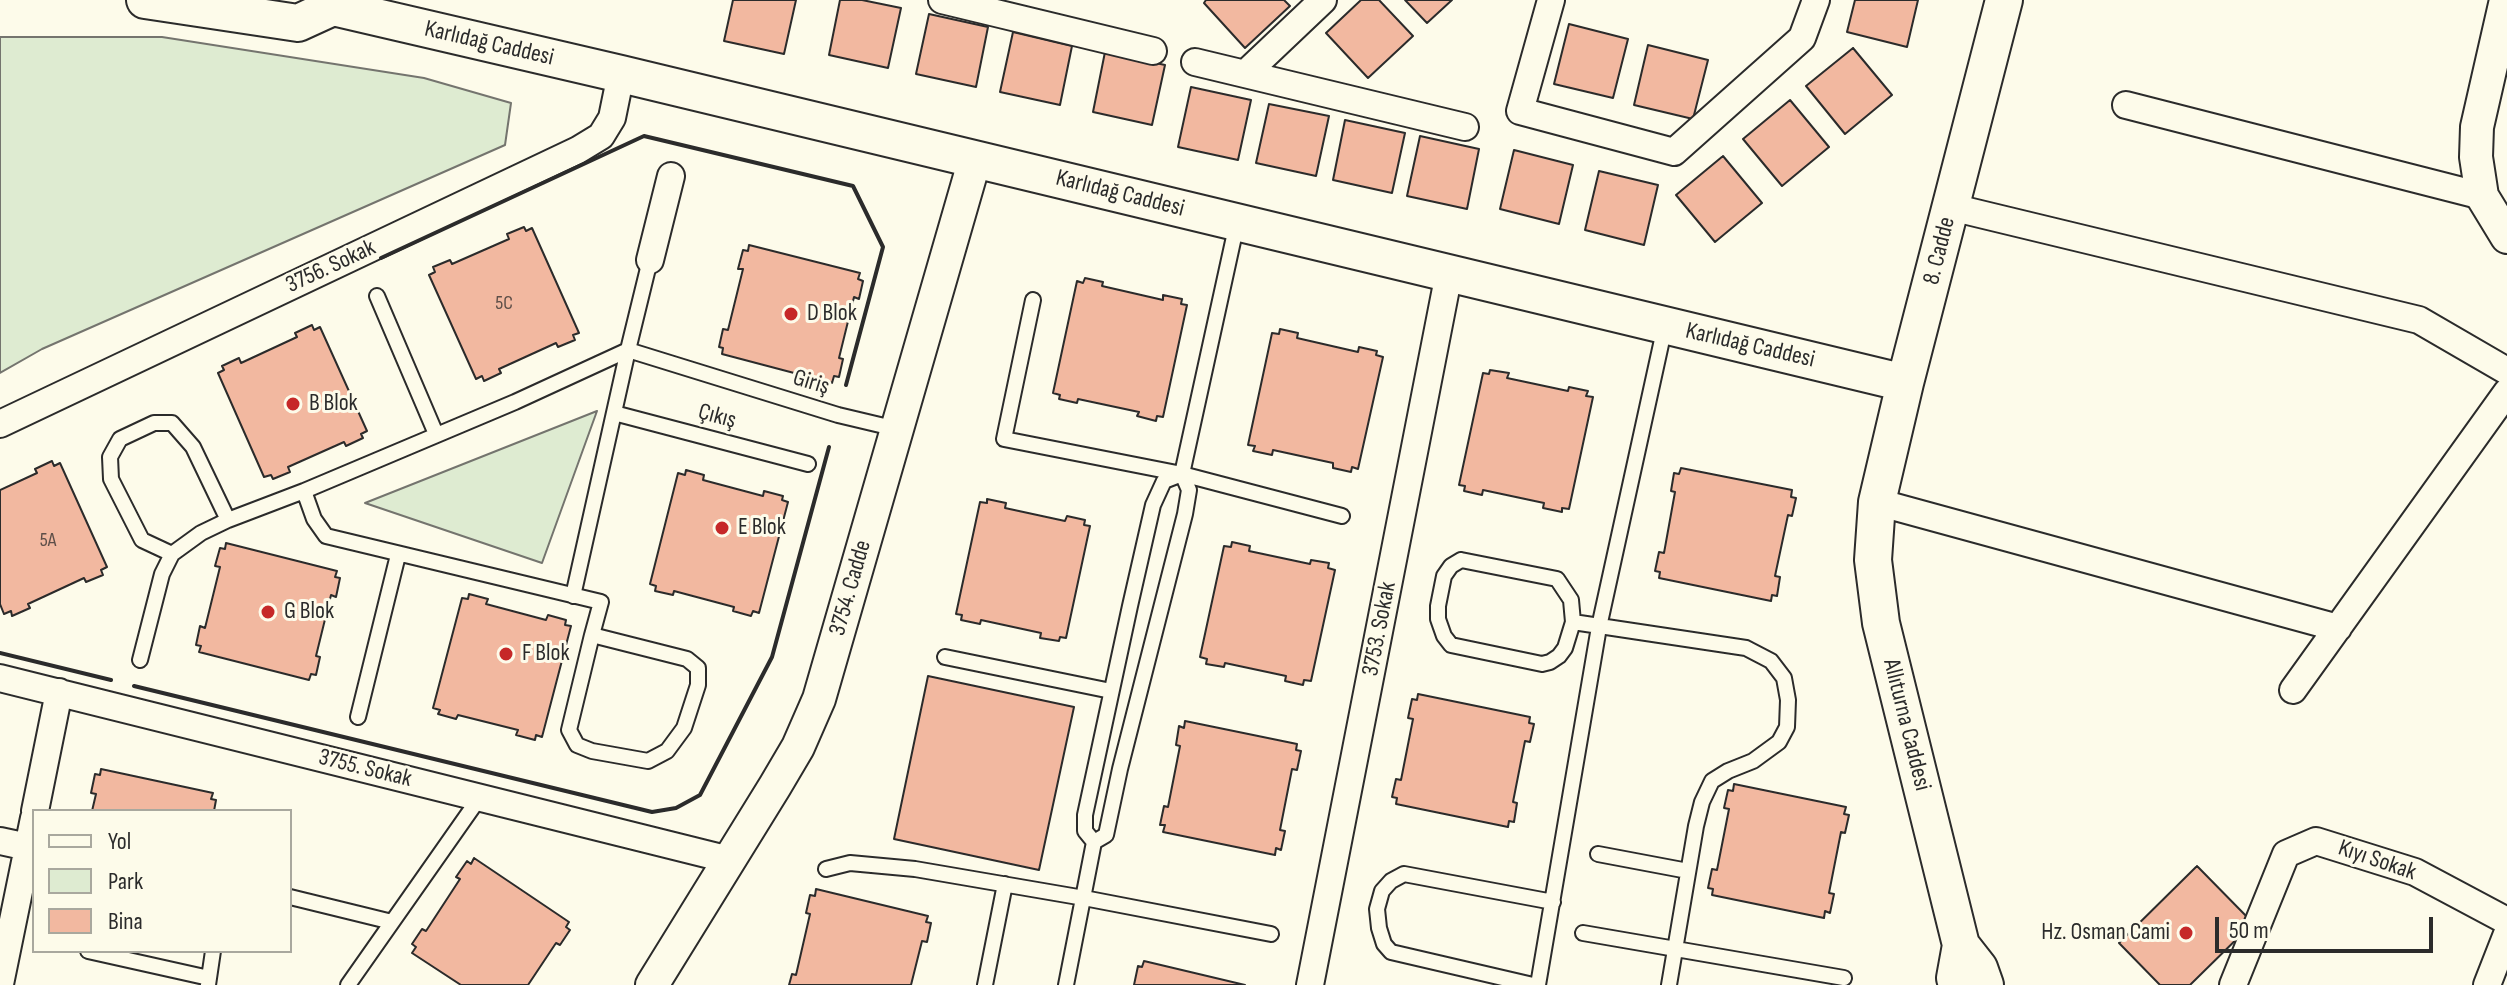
<!DOCTYPE html>
<meta charset="utf-8">
<style>
body{margin:0}
#map{position:relative;width:2507px;height:985px;overflow:hidden;background:#fdfbea;font-family:"Sofia Sans Condensed",sans-serif}
canvas{display:block}
.legend{position:absolute;left:32px;top:809px;width:260px;height:144px;box-sizing:border-box;background:#fdfbea;border:2px solid #a9a89e;margin:0;padding:10px 14px;list-style:none;font-size:24px;color:#2b2b2b}
.legend li{display:flex;align-items:center;gap:16px;height:40px}
.legend b{width:40px;border:2px solid #a9a89e}
.scale{position:absolute;left:2215px;top:917px;width:218px;height:36px;box-sizing:border-box;border:4px solid #2b2b2b;border-top:0;padding-left:10px;font-size:24px;line-height:28px;white-space:nowrap;color:#2b2b2b;-webkit-text-stroke:6px #fdfbea;paint-order:stroke}
</style>
<div id="map">
<canvas width="2507" height="985"></canvas>
<ul class="legend">
<li><b style="height:10px;background:#fdfbea"></b>Yol</li>
<li><b style="height:22px;background:#deebd1"></b>Park</li>
<li><b style="height:22px;background:#f2b8a0"></b>Bina</li>
</ul>
<div class="scale">50 m</div>
</div>
<script>
const ctx = document.querySelector('canvas').getContext('2d');
ctx.lineJoin = 'round';
function fill(path, color) {
  ctx.fillStyle = color;
  ctx.fill(path, 'evenodd');
}
function shape(rows) {
  const path = new Path2D();
  for (const r of rows) {
    path.moveTo(r[0], r[1]);
    for (let i = 2; i < r.length; i += 2) path.lineTo(r[i], r[i + 1]);
  }
  return path;
}
function stroke(path, color, width, dash) {
  ctx.strokeStyle = color;
  ctx.lineWidth = width;
  ctx.lineCap = dash ? 'butt' : 'round';
  ctx.setLineDash(dash || []);
  ctx.stroke(path);
}
function write(font, color, halo, rows, align = 'center') {
  ctx.font = font + ' "Sofia Sans Condensed",sans-serif';
  ctx.lineWidth = 6;
  ctx.setLineDash([]);
  ctx.textBaseline = 'middle';
  ctx.strokeStyle = halo;
  ctx.fillStyle = color;
  for (const [text, x, y, turn = 0] of rows) {
    ctx.save();
    ctx.translate(x, y);
    ctx.rotate((+turn || 0) * Math.PI / 180);
    ctx.textAlign = isNaN(turn) ? turn : align;
    if (halo) ctx.strokeText(text, 0, 0);
    ctx.fillText(text, 0, 0);
    ctx.restore();
  }
}
const green = shape([
 [0,37,162,37,424,78,511,103,505,145,42,349,0,373,0,37],
 [597,411,542,563,365,503,597,411]
]);
const building = shape([
 [733,0,796,0,784,54,724,41,733,0],
 [840,0,862,0,901,8,888,68,829,55,840,0],
 [1206,0,1284,0,1290,6,1245,48,1204,3,1206,0],
 [1361,0,1379,0,1413,36,1368,78,1326,33,1361,0],
 [1405,0,1452,0,1427,23,1405,0],
 [1855,0,1918,0,1907,47,1847,32,1855,0],
 [929,14,988,27,976,87,916,74,929,14],
 [1569,24,1628,39,1613,98,1554,84,1569,24],
 [1013,32,1072,46,1060,105,1000,92,1013,32],
 [1648,45,1708,60,1693,119,1634,105,1648,45],
 [1853,48,1892,95,1845,134,1806,86,1853,48],
 [1105,52,1165,65,1152,125,1093,112,1105,52],
 [1191,87,1251,100,1238,160,1178,147,1191,87],
 [1790,100,1829,147,1782,186,1743,139,1790,100],
 [1269,104,1329,116,1316,176,1256,163,1269,104],
 [1345,120,1405,133,1392,193,1333,180,1345,120],
 [1420,136,1479,149,1467,209,1407,196,1420,136],
 [1514,150,1573,165,1559,224,1500,209,1514,150],
 [1723,156,1762,203,1715,242,1676,195,1723,156],
 [1599,171,1658,185,1644,245,1585,230,1599,171],
 [524,227,526,231,532,228,579,333,573,335,575,340,558,347,556,343,499,369,501,373,484,381,482,376,476,379,429,275,435,272,433,267,450,260,452,264,509,239,507,234,524,227],
 [749,245,860,273,858,279,863,281,859,299,854,297,839,358,843,359,839,377,834,376,832,383,722,354,723,348,719,347,723,329,728,330,743,269,738,269,743,250,748,251,749,245],
 [1085,278,1103,282,1102,286,1163,300,1163,295,1182,299,1181,304,1187,305,1163,417,1157,416,1156,421,1137,416,1139,412,1078,399,1077,403,1059,399,1060,395,1053,393,1077,281,1083,283,1085,278],
 [312,325,314,330,320,327,367,431,361,434,363,438,346,446,344,442,288,467,290,472,273,479,271,475,264,477,218,373,224,370,222,366,239,358,241,363,297,337,295,333,312,325],
 [1280,329,1298,333,1297,338,1358,352,1359,347,1377,351,1376,355,1383,357,1358,469,1352,467,1351,472,1333,468,1333,463,1273,450,1272,455,1253,451,1255,446,1248,445,1272,333,1279,334,1280,329],
 [1490,370,1509,373,1507,378,1568,391,1569,387,1588,391,1586,396,1593,397,1569,509,1562,508,1562,512,1543,508,1544,503,1483,490,1482,495,1464,491,1465,486,1459,485,1483,373,1489,374,1490,370],
 [52,461,54,466,60,463,107,567,101,570,103,575,86,582,84,578,28,604,30,608,12,616,11,611,4,614,0,604,0,490,37,473,35,469,52,461],
 [1681,468,1792,490,1791,497,1796,498,1792,516,1788,515,1775,576,1780,577,1777,596,1772,595,1771,601,1659,578,1660,572,1655,571,1659,552,1664,553,1675,492,1671,491,1674,473,1679,474,1681,468],
 [686,470,704,475,703,480,763,496,764,491,783,496,782,500,788,502,759,613,753,611,751,616,733,611,734,607,674,591,673,595,655,591,656,586,650,584,678,473,685,475,686,470],
 [987,499,1006,503,1005,508,1065,521,1067,516,1085,520,1084,525,1090,526,1066,638,1060,637,1059,641,1040,638,1041,633,981,620,980,624,961,620,962,615,956,614,980,502,987,503,987,499],
 [1232,542,1250,546,1249,551,1310,564,1311,560,1329,563,1328,568,1335,570,1311,681,1304,680,1303,685,1285,681,1286,676,1225,663,1224,667,1206,664,1207,659,1200,657,1224,546,1231,547,1232,542],
 [226,543,337,571,335,577,340,578,336,597,331,595,316,656,320,657,316,675,311,674,309,680,199,652,201,646,196,645,200,626,205,628,220,567,215,566,220,548,225,549,226,543],
 [469,594,488,599,486,604,546,620,548,615,566,620,565,625,571,626,542,737,536,735,535,740,516,735,518,730,458,715,456,719,438,714,440,710,433,708,462,598,468,599,469,594],
 [928,676,1074,707,1039,870,894,839,928,676],
 [1418,694,1530,717,1529,723,1534,724,1530,742,1525,741,1513,802,1517,803,1514,822,1509,821,1508,827,1396,804,1397,798,1392,797,1396,779,1401,780,1413,719,1408,718,1412,699,1417,700,1418,694],
 [1185,721,1297,744,1296,750,1301,751,1297,770,1292,769,1280,830,1285,831,1281,850,1276,848,1275,855,1163,832,1165,825,1160,825,1164,806,1168,807,1180,746,1176,745,1179,726,1184,728,1185,721],
 [101,769,213,793,211,799,216,800,214,811,92,811,96,794,91,793,95,774,100,775,101,769],
 [1734,784,1846,807,1844,814,1849,815,1845,833,1841,832,1829,893,1834,894,1830,913,1825,911,1824,918,1712,895,1713,889,1708,888,1712,869,1717,870,1729,809,1724,808,1728,790,1733,791,1734,784],
 [474,858,569,922,566,927,570,930,560,945,556,943,528,985,461,985,412,953,416,947,412,944,422,929,426,931,460,879,456,877,467,861,471,864,474,858],
 [2197,866,2253,923,2190,985,2160,985,2119,943,2197,866],
 [816,889,928,916,926,922,931,923,927,942,922,941,911,985,789,985,792,974,796,975,810,914,806,913,810,895,815,896,816,889],
 [1144,961,1245,985,1134,985,1138,966,1142,967,1144,961]
]);
const service = shape([
 [377,296,436,434],
 [1033,300,1004,439,1182,474,1342,516],
 [614,413,808,464],
 [304,491,314,519,326,536,601,602,592,635,687,659,698,668,698,685,684,728,667,751,648,761,592,751,577,745,569,730,592,635],
 [172,554,142,540,111,479,110,457,120,439,154,423,172,423,193,447,228,520],
 [1461,560,1557,579,1571,600,1573,622,1565,648,1559,656,1550,662,1542,664,1451,645,1444,636,1438,619,1438,606,1444,576,1451,566,1461,560],
 [573,596,628,350,838,415,897,429],
 [1573,622,1746,648,1771,661,1784,678,1788,700,1787,727,1779,742,1753,761,1728,771,1712,781,1702,802,1696,826,1669,985],
 [945,657,1111,691],
 [140,660,162,574,172,554,201,533,228,520,304,491,515,402,628,350,650,260],
 [358,717,398,555],
 [1094,842,1106,835,1120,769,1185,514,1189,490,1182,474,1237,223],
 [1598,854,1688,871],
 [826,869,850,863,915,869,1084,898,1271,934],
 [290,897,392,922],
 [1583,933,1844,978],
 [88,951,209,978],
 [208,985,213,951],
 [348,985,480,797],
 [985,985,1005,884],
 [1066,985,1094,842,1085,831,1085,815,1130,606,1153,505,1164,481,1182,474],
 [1533,985,1391,952,1384,944,1379,928,1377,909,1382,891,1391,881,1404,874,1553,902],
 [1538,985,1599,627,1665,326]
]);
const minor = shape([
 [942,0,1153,51],
 [1551,0,1520,111,1674,152,1802,38,1816,0],
 [1195,62,1465,127],
 [1245,74,1323,0],
 [2126,105,2482,196],
 [1951,207,2419,320,2507,371],
 [650,260,671,176],
 [0,424,578,150,601,136,612,118,621,74],
 [1877,502,2338,628],
 [0,678,730,860],
 [2293,690,2507,392],
 [35,811,59,692],
 [0,841,28,847],
 [0,984,34,818],
 [1310,985,1449,273],
 [2233,985,2286,854,2316,841,2415,872,2507,921],
 [2487,985,2507,934]
]);
const tertiary = shape([
 [2506,0,2477,127,2476,157,2482,196,2507,237],
 [652,985,775,786,798,747,819,699,975,159]
]);
const secondary = shape([
 [145,0,298,23,333,7,327,0],
 [333,7,621,74,1905,383],
 [1957,985,1955,978,1961,945],
 [1985,985,1979,968,1961,945,1881,623,1873,560,1877,502,1905,383,2004,0]
]);
const wall = shape([
 [381,258,644,136,853,186,883,247,846,385],
 [0,653,111,680],
 [134,686,652,812,676,808,700,795,772,657,829,447]
]);
const markers = [
 [791,314,8,"#c62828"],
 [293,404,8,"#c62828"],
 [722,528,8,"#c62828"],
 [268,612,8,"#c62828"],
 [506,654,8,"#c62828"],
 [2186,933,8,"#c62828"]
];
const numberNames = [
 ["5C",504,304],
 ["5A",48,541]
];
const streetNames = [
 ["Karlıdağ Caddesi",489,44,13],
 ["Karlıdağ Caddesi",1120,194,14],
 ["8. Cadde",1940,251,-76],
 ["3756. Sokak",331,267,-25],
 ["Karlıdağ Caddesi",1750,346,13],
 ["Giriş",811,383,17],
 ["Çıkış",717,417,15],
 ["3754. Cadde",851,588,-74],
 ["3753. Sokak",1380,629,-79],
 ["Allıturna Caddesi",1906,725,76],
 ["3755. Sokak",365,769,14],
 ["Kıyı Sokak",2377,861,19]
];
const poiNames = [
 ["D Blok",807,314],
 ["B Blok",309,404],
 ["E Blok",738,528],
 ["G Blok",284,612],
 ["F Blok",522,654],
 ["Hz. Osman Cami",2170,933,"right"]
];
fill(green, '#deebd1');
stroke(green, '#74746e', 2);
fill(building, '#f2b8a0');
stroke(building, '#2b2b2b', 2);
stroke(service, '#2b2b2b', 18);
stroke(minor, '#2b2b2b', 30);
stroke(tertiary, '#2b2b2b', 36);
stroke(secondary, '#2b2b2b', 40);
stroke(service, '#fdfbea', 14);
stroke(minor, '#fdfbea', 26);
stroke(tertiary, '#fdfbea', 32);
stroke(secondary, '#fdfbea', 36);
stroke(wall, '#2b2b2b', 4);
for (const [x, y, r, color] of markers) {
  const dot = new Path2D();
  dot.arc(x, y, r, 0, 2 * Math.PI);
  ctx.fillStyle = color;
  ctx.fill(dot);
  stroke(dot, '#fdfbea', 3);
}
write('20px', '#5d4e48', null, numberNames);
write('24px', '#2b2b2b', '#fdfbea', streetNames);
write('24px', '#2b2b2b', '#fdfbea', poiNames, 'left');
</script>
